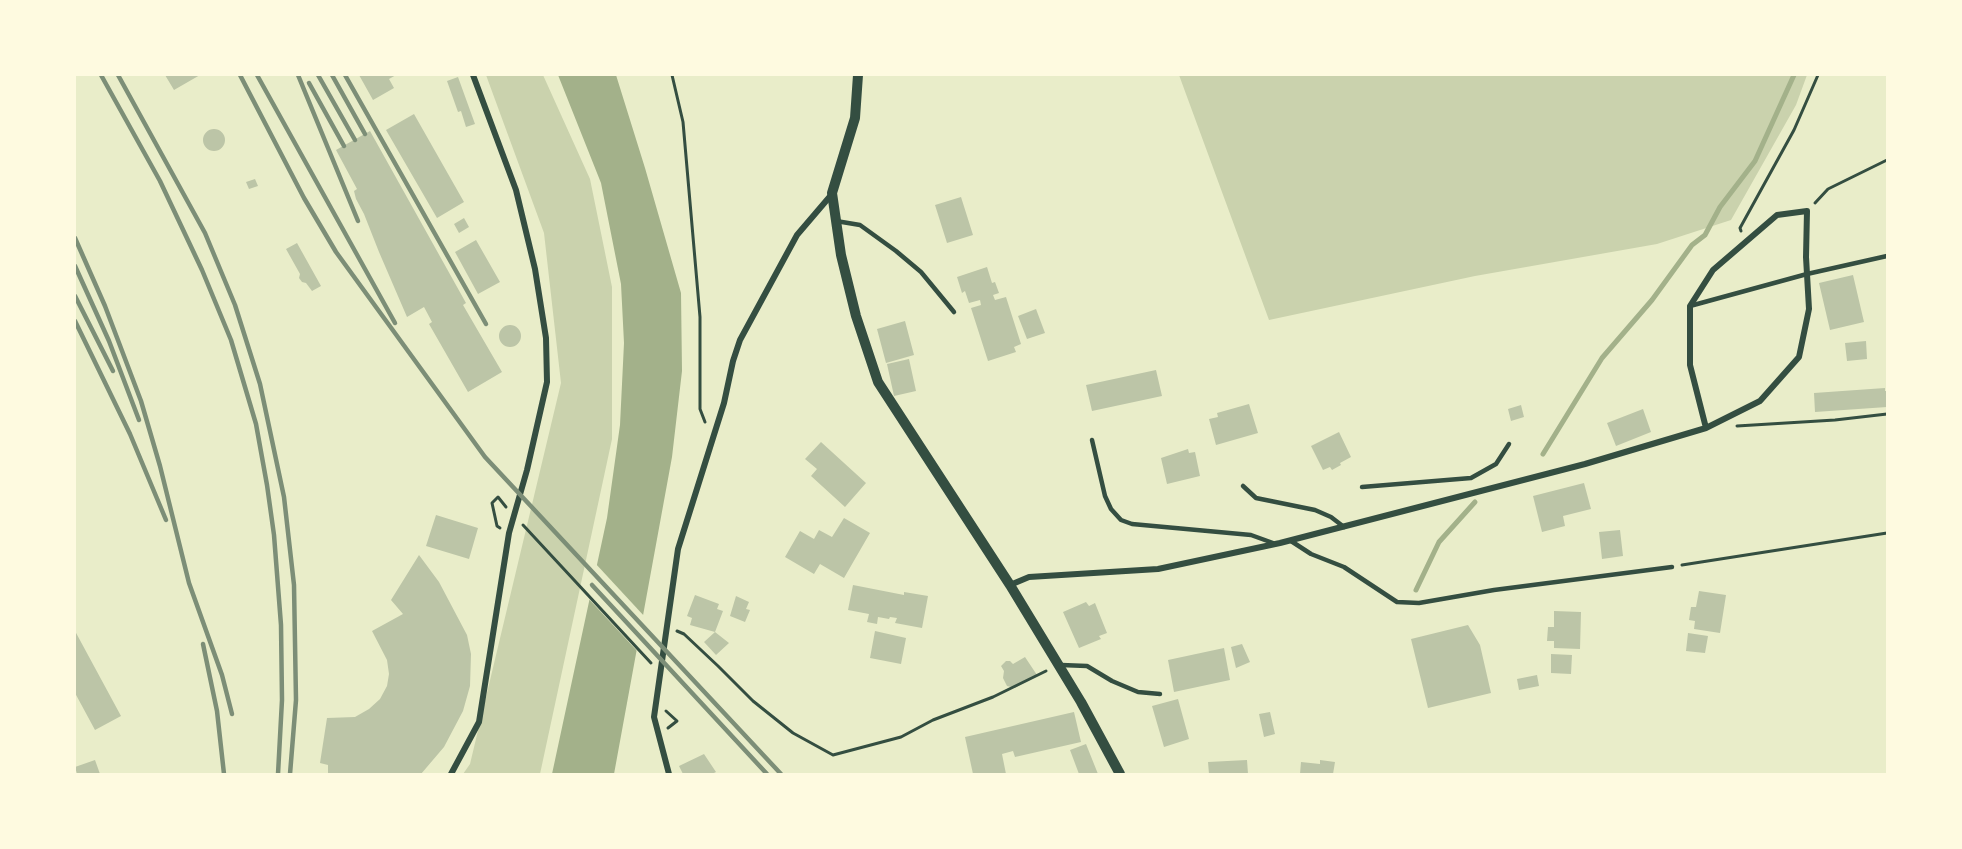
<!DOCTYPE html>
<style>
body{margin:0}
#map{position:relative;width:1962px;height:849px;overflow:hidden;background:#e9edc9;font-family:Barlow,sans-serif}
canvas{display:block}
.frame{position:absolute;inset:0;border:76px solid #fefae0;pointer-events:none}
</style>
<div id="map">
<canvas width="1962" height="849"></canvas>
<div class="frame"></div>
</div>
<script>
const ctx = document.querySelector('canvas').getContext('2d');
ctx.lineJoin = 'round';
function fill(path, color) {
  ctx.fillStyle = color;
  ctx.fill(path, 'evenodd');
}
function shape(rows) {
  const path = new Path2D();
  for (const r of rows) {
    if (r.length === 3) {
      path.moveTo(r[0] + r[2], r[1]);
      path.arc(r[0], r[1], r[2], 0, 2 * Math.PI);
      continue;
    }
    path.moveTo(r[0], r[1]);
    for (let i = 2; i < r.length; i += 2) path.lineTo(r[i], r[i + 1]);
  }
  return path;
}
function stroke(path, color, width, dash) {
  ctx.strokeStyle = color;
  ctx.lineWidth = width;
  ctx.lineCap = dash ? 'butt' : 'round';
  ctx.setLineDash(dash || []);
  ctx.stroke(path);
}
const green = shape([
 [486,75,543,75,590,179,612,287,612,439,540,774,463,774,470,764,561,383,544,233],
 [1179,75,1807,75,1796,105,1731,220,1657,244,1475,276,1269,320]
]);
const water = shape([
 [558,75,616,75,645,168,681,293,682,371,672,457,614,774,552,774,607,518,620,425,624,343,621,284,601,183]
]);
const pier = shape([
 [595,563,645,617,639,653,587,597]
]);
const stream = shape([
 [1543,454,1602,358,1652,300,1692,245,1705,235,1720,207,1755,161,1794,75],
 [1416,590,1439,542,1475,502]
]);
const building = shape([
 [165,75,200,75,174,90],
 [359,75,396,75,389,79,394,88,373,100],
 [458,77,475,124,466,127,461,111,458,112,447,81],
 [414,114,464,202,437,218,386,130],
 [214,140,11],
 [370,131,466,303,463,305,502,372,468,392,429,324,432,322,424,307,407,317,379,252,364,214,356,199,354,191,357,189,336,150],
 [255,179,258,186,249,189,246,182],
 [961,197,973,235,947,243,935,205],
 [464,218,469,227,459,233,454,224],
 [476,240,500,282,478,294,455,252],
 [297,243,321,286,312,291,306,283,302,282,299,278,300,274,286,249],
 [987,267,992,283,995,282,999,293,993,295,995,300,1006,297,1021,344,1014,347,1016,352,988,361,971,308,981,305,980,300,969,303,965,291,962,293,957,277],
 [1853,275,1864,322,1830,330,1819,283],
 [1036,309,1045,333,1027,339,1018,316],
 [905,321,914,355,886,363,877,329],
 [510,336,11],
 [1866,341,1867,359,1847,361,1845,343],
 [909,359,916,391,894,396,887,364],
 [1156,370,1162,396,1092,411,1086,385],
 [1885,388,1885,391,1887,391,1887,407,1815,412,1814,393],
 [1249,404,1258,433,1216,445,1209,419,1218,417,1217,413],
 [1521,405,1524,417,1511,421,1508,409],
 [1643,409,1651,432,1616,446,1607,423],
 [1339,432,1351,457,1340,463,1341,465,1332,470,1330,467,1323,470,1311,446],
 [821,442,866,483,845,507,811,476,817,469,805,459],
 [1188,449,1189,453,1195,452,1200,476,1167,484,1161,458],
 [1584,483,1591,509,1563,516,1565,526,1542,532,1533,496],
 [436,515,478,528,469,559,426,546],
 [844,518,870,533,844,578,820,564,814,574,785,557,800,531,814,539,819,530,832,537],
 [1620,530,1623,556,1602,559,1599,532],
 [419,555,439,582,467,635,471,654,470,686,463,711,444,747,421,774,328,774,328,765,320,763,327,718,355,717,369,709,380,699,387,686,389,674,387,660,372,631,403,614,391,600],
 [853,585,904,595,904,592,928,596,922,628,895,623,897,618,890,617,889,619,878,617,877,624,867,622,869,614,848,610],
 [1699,591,1726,595,1720,633,1694,629,1695,621,1689,620,1691,607,1696,607],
 [695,595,719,604,717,609,723,611,715,632,729,643,716,655,704,642,715,632,690,625,692,618,687,616],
 [736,596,749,602,746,609,750,610,745,622,730,616],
 [1086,602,1089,606,1095,603,1107,633,1099,636,1101,639,1079,648,1063,612],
 [1554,611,1581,612,1580,649,1554,648,1554,641,1547,641,1548,627,1554,627],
 [1468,625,1480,645,1491,693,1428,708,1411,639],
 [75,631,121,716,95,730,75,693],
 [875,631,906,638,901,664,870,658],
 [1688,633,1708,636,1705,653,1686,651],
 [1242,644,1250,662,1236,668,1231,647],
 [1224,648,1230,680,1174,692,1168,660],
 [1551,654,1572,655,1571,674,1551,673],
 [1025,657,1037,675,1015,688,1007,686,1003,678,1004,671,1001,666,1006,661,1010,661,1013,664],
 [1537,675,1539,686,1519,690,1517,679],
 [1178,699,1189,739,1164,747,1152,706],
 [1074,712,1081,742,1015,757,1013,751,1002,754,1006,774,973,774,965,737],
 [1270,712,1275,734,1264,737,1259,714],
 [1086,744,1098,774,1079,774,1070,750],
 [704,754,716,772,712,774,683,774,679,766],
 [95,760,100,774,77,774,75,767],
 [1247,760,1248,774,1209,774,1208,762],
 [1320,760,1335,762,1333,774,1300,774,1301,762,1320,764]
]);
const path = shape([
 [672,75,683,122,700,317,700,409,705,422],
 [1815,203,1828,189,1887,160],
 [1741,231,1740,228,1794,130,1818,75],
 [1737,426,1835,420,1887,414],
 [523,525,651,663],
 [500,528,497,526,492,503,498,497,506,507],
 [1682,565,1887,533],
 [677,631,684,634,718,666,753,701,793,733,833,755,901,737,933,720,993,697,1046,671],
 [666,711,677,721,668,728]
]);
const service = shape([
 [836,221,860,225,896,251,921,272,954,312],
 [1690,306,1807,274,1887,256],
 [1092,440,1105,496,1111,509,1121,520,1132,524,1251,535,1273,543],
 [1243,486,1256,498,1315,510,1331,517,1344,527],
 [1362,487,1471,478,1496,464,1509,444],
 [1291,541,1311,554,1344,567,1397,602,1419,603,1494,590,1672,567],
 [1061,665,1087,666,1112,681,1138,692,1160,694]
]);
const minor = shape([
 [1010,585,1029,577,1158,569,1280,543,1585,464,1706,428,1760,401,1799,357,1809,309,1806,257,1807,211,1777,215,1713,270,1690,306,1690,365,1706,428],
 [451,774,479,722,509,533,527,470,547,382,546,338,535,269,516,190,473,75],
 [669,774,654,717,678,549,724,403,733,361,740,340,797,235,832,194]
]);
const tertiary = shape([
 [858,75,855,118,832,193,841,255,856,316,878,382,1010,585,1081,702,1120,774]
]);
const rail = shape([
 [101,75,160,181,202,270,231,340,256,424,267,485,274,535,281,625,282,700,278,774],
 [118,75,205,233,235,305,260,384,284,497,294,585,296,700,290,774],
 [240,75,304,198,336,252,485,457,781,774],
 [257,75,395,323],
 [298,75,358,221],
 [318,75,355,140],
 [332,75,365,134],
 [345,75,486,324],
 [309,83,344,146],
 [75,238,105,306,141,401,160,466,189,583,222,675,232,714],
 [75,266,109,341,139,420],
 [75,296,113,371],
 [75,321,130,434,166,520],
 [592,585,767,774],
 [203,644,217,711,224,774]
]);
fill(green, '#cad2ad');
fill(water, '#a3b18a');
fill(pier, '#e9edc9');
stroke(stream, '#a3b18a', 5);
fill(building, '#bcc5a7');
stroke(path, '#344e41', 3);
stroke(service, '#344e41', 4.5);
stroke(minor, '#344e41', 6);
stroke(tertiary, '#344e41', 10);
stroke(rail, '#7c8e77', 4.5);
</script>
